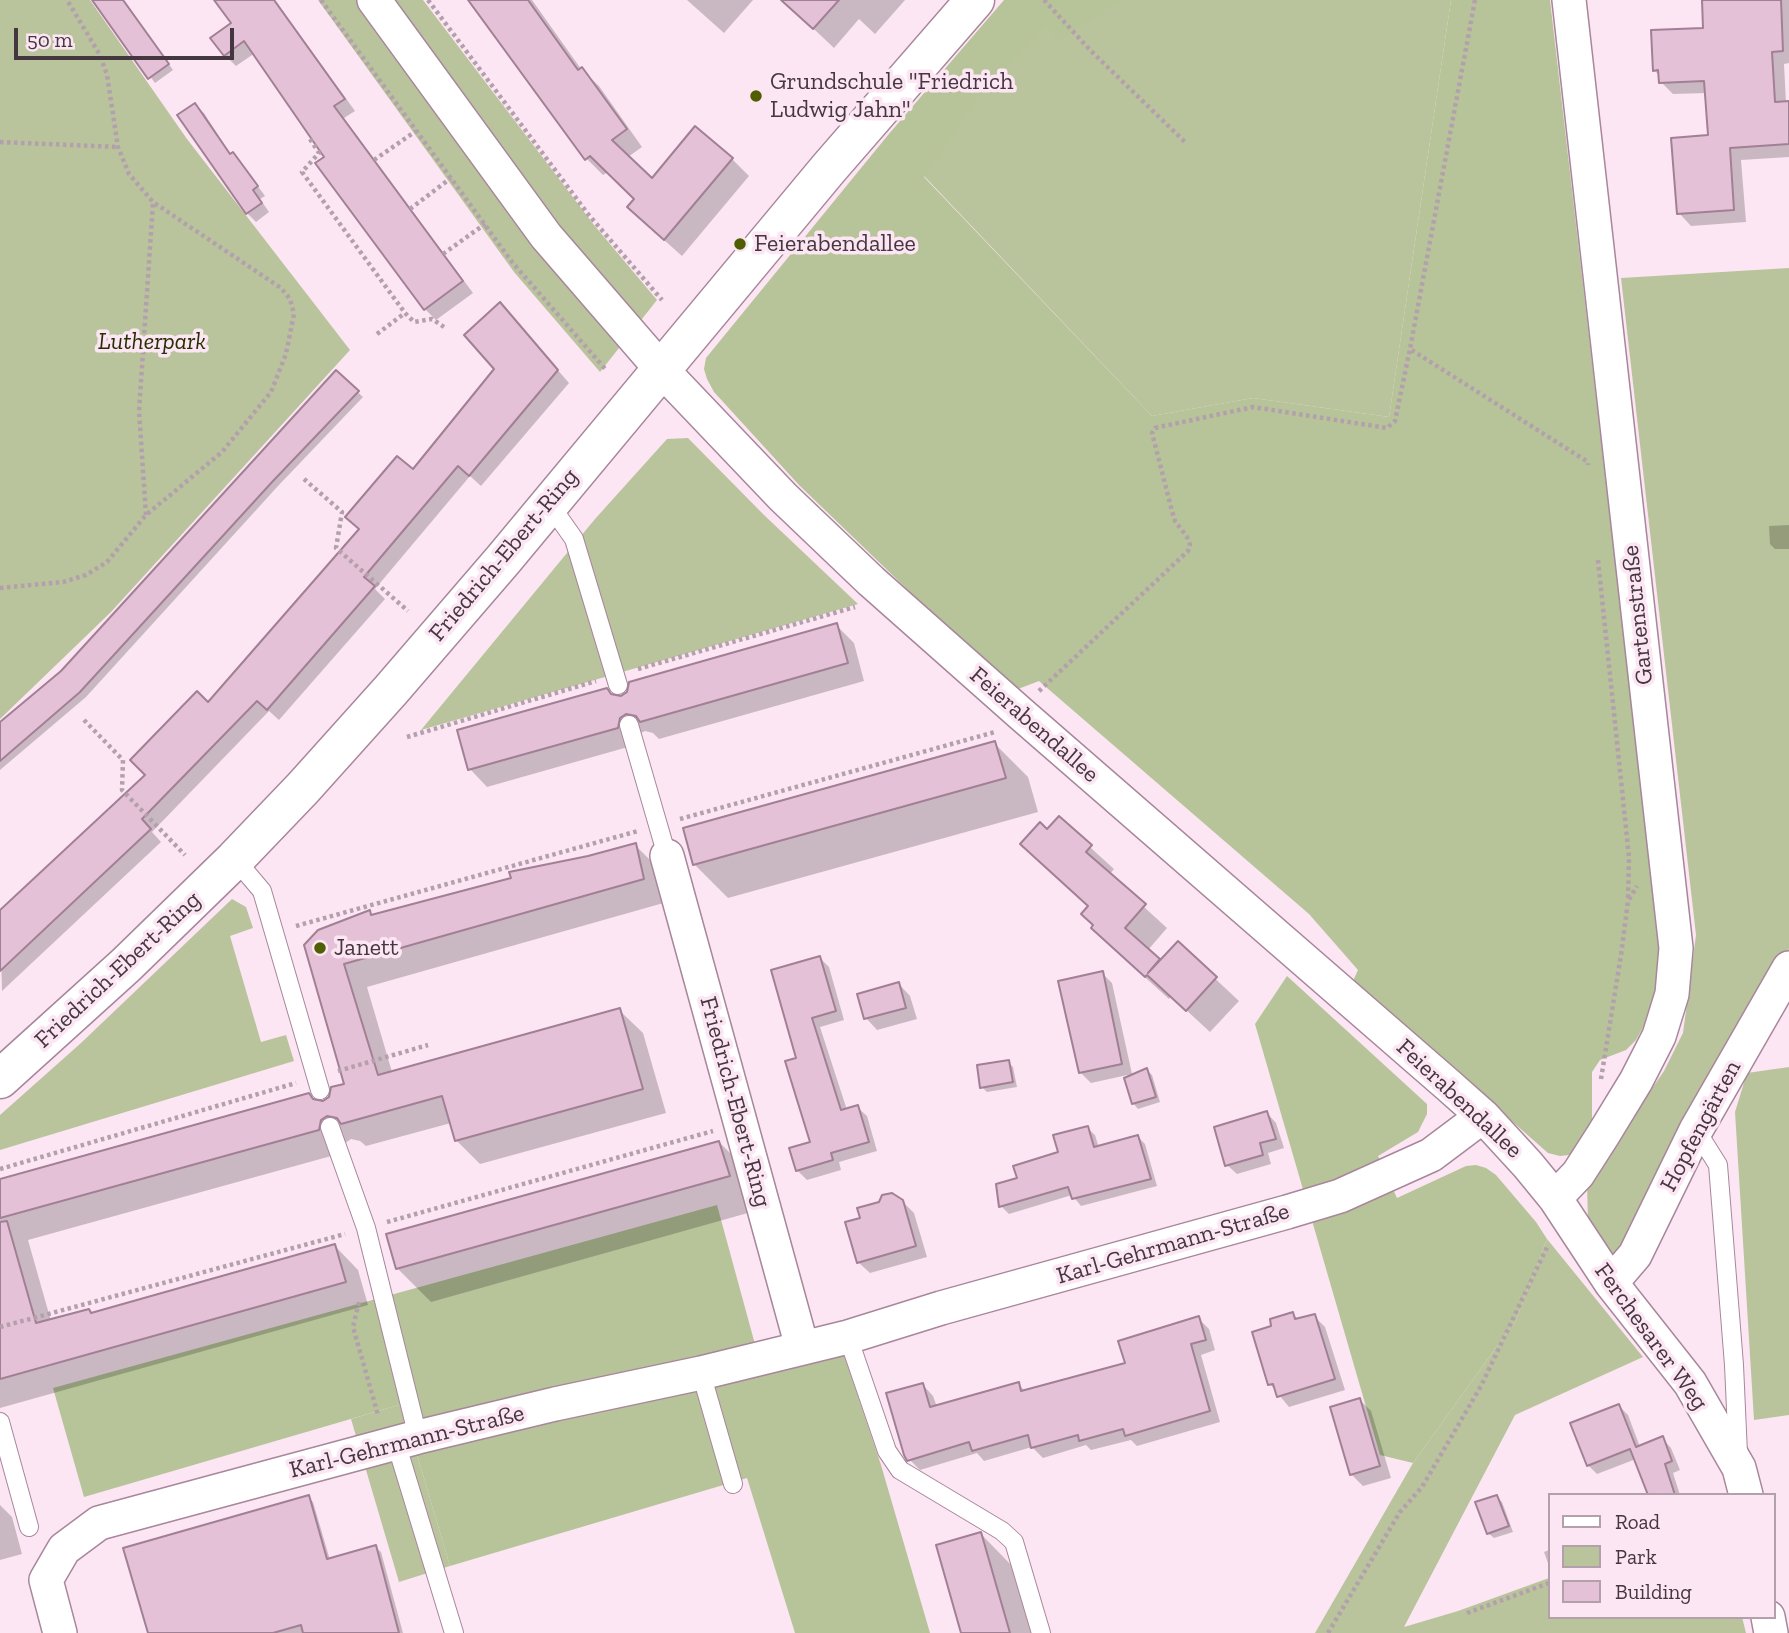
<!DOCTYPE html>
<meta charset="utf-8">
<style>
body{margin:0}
#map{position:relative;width:1789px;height:1633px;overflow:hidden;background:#fce6f3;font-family:"Zilla Slab",serif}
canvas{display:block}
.legend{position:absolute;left:1548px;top:1493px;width:228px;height:126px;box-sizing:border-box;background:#fce6f3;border:2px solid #b3a0ab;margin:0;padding:9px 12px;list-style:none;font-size:21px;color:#45373f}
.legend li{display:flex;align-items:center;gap:14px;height:35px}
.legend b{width:35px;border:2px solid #b3a0ab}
.scale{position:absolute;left:14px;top:28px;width:220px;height:32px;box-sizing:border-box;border:4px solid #45373f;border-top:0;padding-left:9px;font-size:21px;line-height:24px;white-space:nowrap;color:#45373f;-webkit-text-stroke:5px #fce6f3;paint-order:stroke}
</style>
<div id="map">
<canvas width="1789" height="1633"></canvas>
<ul class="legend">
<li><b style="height:9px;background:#fff"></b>Road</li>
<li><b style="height:19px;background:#b9c49c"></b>Park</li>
<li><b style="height:19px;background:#e5c1d7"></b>Building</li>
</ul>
<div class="scale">50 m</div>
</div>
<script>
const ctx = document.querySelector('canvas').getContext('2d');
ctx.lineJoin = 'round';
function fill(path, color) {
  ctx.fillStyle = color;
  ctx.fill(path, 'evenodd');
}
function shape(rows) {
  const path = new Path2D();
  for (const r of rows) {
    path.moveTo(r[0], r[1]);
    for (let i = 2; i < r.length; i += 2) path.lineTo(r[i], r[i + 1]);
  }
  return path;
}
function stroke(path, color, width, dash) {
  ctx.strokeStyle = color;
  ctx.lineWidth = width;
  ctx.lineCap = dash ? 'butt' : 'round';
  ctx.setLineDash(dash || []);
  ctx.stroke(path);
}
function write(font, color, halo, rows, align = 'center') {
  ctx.font = font + ' "Zilla Slab",serif';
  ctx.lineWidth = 7;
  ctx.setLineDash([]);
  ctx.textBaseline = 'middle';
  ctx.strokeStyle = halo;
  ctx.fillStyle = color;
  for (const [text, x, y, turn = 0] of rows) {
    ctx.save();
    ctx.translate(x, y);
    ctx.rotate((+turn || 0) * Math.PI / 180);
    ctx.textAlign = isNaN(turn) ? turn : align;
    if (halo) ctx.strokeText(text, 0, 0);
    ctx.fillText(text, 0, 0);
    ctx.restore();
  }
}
const green = shape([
 [0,0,90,0,187,139,350,350,111,612,0,719],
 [318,0,423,0,594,225,657,300,600,372,514,272],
 [1045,0,1451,0,1389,417,1253,398,1152,416,924,176,969,89],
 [1789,268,1789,949,1654,1182,1615,1261,1588,1223,1587,1183,1664,1071,1683,1033,1696,935,1621,278],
 [688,438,764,515,858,604,421,730,595,519,667,439],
 [232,899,246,907,253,928,230,936,261,1042,286,1035,294,1061,0,1150,0,1115,81,1043],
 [1789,1067,1789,1415,1754,1420,1735,1112,1747,1073],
 [1547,1239,1643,1357,1515,1415,1404,1627,1458,1611,1549,1578,1549,1617,1742,1617,1746,1633,1315,1633,1413,1463,1516,1320],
 [402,1404,450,1566,399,1582,351,1419]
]);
const forest = shape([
 [1004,0,1121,0,1060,40,1046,27,978,97,924,177,1152,416,1253,398,1389,417,1451,0,1550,0,1662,966,1659,998,1636,1040,1626,1050,1600,1060,1592,1072,1592,1124,1576,1151,1569,1155,1560,1156,1548,1153,1353,981,1358,970,1309,914,1039,681,1018,689,910,592,799,485,714,392,707,379,704,369,706,358,888,135],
 [1287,976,1427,1104,1427,1114,1418,1132,1378,1156,1397,1198,1466,1166,1476,1165,1486,1168,1496,1175,1536,1222,1547,1239,1516,1320,1413,1463,1380,1455,1255,1024],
 [717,1205,762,1370,842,1349,881,1465,930,1633,795,1633,747,1478,450,1566,402,1404,84,1497,53,1388]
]);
const shadow = shape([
 [94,0,123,0,173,70,155,83],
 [216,0,275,0,355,111,344,118,473,293,436,320,425,309,327,157,255,53,236,66,225,55,233,24],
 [471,0,532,0,581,69,599,86,642,147,628,157,652,181,732,159,749,176,682,256,646,224,636,199,608,172,603,175,586,158],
 [687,0,753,0,724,33],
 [783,0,905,0,875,34,859,19,834,48],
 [1704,0,1789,0,1789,63,1784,64,1786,103,1789,103,1789,157,1741,160,1746,222,1691,226,1679,213,1710,137,1707,93,1673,94,1661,82,1660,76,1654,70,1705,30],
 [195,105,204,113,231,155,241,163,265,196,260,199,269,212,256,222,247,213],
 [511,316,569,383,481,486,470,476,375,589,385,599,279,720,269,711,152,832,161,842,2,991,0,913,147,775,413,472,497,369],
 [336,373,363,397,278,486,86,697,0,770,0,724,62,672],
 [1789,525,1789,549,1775,549,1770,544,1769,526],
 [836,625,854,643,864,681,659,739,653,733,645,731,637,735,635,745,487,787,470,769,621,698],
 [994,743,1028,777,1038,812,728,898,695,865,685,830],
 [1059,819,1114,869,1109,875,1167,928,1148,950,1161,962,1178,944,1239,1001,1210,1032,1171,996,1169,999,1116,951,1093,928,1095,926,1089,907,1022,844,1047,832],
 [635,845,658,868,667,902,367,987,392,1072,619,1010,643,1033,666,1113,480,1164,456,1140,451,1123,366,1146,360,1141,351,1139,344,1144,342,1153,28,1240,51,1321,89,1311,92,1314,335,1246,358,1270,368,1305,0,1408,0,1181,329,1100,346,1085,306,945,369,912,374,917],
 [820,958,829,967,844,1020,820,1027,847,1110,857,1107,867,1116,877,1151,839,1162,841,1170,807,1180,797,1170,812,1143,798,1059],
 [1102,973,1112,983,1132,1074,1091,1083,1081,1073],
 [899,984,910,996,917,1019,877,1030,866,1018],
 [1008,1062,1013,1067,1017,1087,987,1092,982,1087],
 [1147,1070,1152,1075,1160,1102,1138,1109,1133,1103],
 [1267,1113,1276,1123,1284,1148,1268,1153,1271,1164,1237,1174,1227,1165],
 [1087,1128,1095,1135,1099,1148,1137,1136,1145,1144,1157,1186,1081,1206,1072,1195,1009,1214,1001,1206,1019,1179,1060,1153],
 [719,1142,753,1176,762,1209,431,1302,397,1268],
 [902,1201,914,1213,927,1257,870,1273,858,1262],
 [1293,1314,1299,1320,1314,1316,1325,1327,1345,1390,1289,1407,1270,1384,1273,1327],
 [1198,1318,1209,1329,1215,1350,1201,1355,1220,1422,1137,1446,1131,1440,1091,1450,1086,1445,1043,1458,1032,1447,984,1461,977,1453,920,1470,909,1459,923,1385,933,1396,937,1407,1018,1384,1026,1392,1127,1364],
 [1360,1400,1371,1411,1391,1478,1363,1486,1351,1474],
 [1619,1406,1628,1415,1640,1447,1662,1438,1671,1448,1680,1470,1673,1473,1680,1495,1650,1495,1636,1459,1597,1474,1588,1465],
 [308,1497,313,1502,330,1560,375,1547,381,1552,403,1633,149,1633],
 [1497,1497,1502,1502,1513,1532,1494,1538,1488,1533],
 [0,1505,12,1517,22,1554,0,1560],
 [981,1534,1014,1568,1033,1633,963,1633],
 [1549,1550,1549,1566,1544,1552]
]);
const building = shape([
 [92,0,123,0,169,64,148,79,92,0],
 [214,0,274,0,345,99,334,106,463,281,424,310,315,163,324,157,244,41,224,56,210,38,231,23,214,0],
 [468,0,528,0,578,70,582,67,627,129,612,140,652,178,695,126,733,158,664,240,627,207,634,199,590,156,585,160,468,0],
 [781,0,839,0,813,29,781,0],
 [1702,0,1781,0,1783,51,1772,52,1775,102,1789,101,1789,144,1730,148,1734,210,1677,214,1671,138,1708,135,1704,81,1659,83,1658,70,1653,71,1651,30,1703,28,1702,0],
 [195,103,230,154,233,152,258,186,253,190,262,203,246,214,177,115,195,103],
 [500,302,558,370,469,476,458,466,364,577,375,586,267,710,257,701,142,819,151,829,0,971,0,910,145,775,130,760,197,691,208,702,359,529,345,517,397,456,413,469,494,369,464,335,500,302],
 [336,370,359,391,273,481,80,692,0,761,0,722,61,671,336,370],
 [837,623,848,663,640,722,636,716,626,714,620,718,618,728,468,770,457,730,607,688,611,694,621,696,627,692,629,682,837,623],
 [995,741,1006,778,693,865,683,828,995,741],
 [1059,816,1092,845,1086,852,1146,904,1125,928,1160,959,1148,973,1178,941,1217,977,1186,1011,1147,975,1145,977,1091,928,1093,925,1081,914,1088,906,1020,844,1040,822,1047,829,1059,816],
 [636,843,644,879,344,964,378,1075,620,1008,643,1089,455,1141,442,1096,341,1124,337,1118,327,1116,321,1120,319,1130,0,1218,0,1179,309,1093,313,1099,323,1101,329,1097,331,1087,344,1084,304,945,318,930,370,910,371,915,511,878,509,872,588,856,636,843],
 [820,956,836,1011,812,1018,841,1110,858,1105,869,1142,831,1153,833,1160,796,1171,789,1148,810,1142,785,1061,796,1058,771,970,820,956],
 [1103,971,1122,1064,1079,1073,1058,981,1103,971],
 [899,982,906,1008,864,1019,857,994,899,982],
 [1009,1060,1013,1082,980,1088,977,1065,1009,1060],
 [1147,1068,1156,1097,1132,1104,1124,1078,1147,1068],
 [1267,1111,1276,1139,1260,1143,1263,1155,1225,1166,1214,1127,1267,1111],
 [1088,1126,1094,1147,1138,1135,1151,1179,1072,1199,1068,1187,999,1207,996,1184,1017,1178,1013,1166,1058,1152,1053,1135,1088,1126],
 [719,1141,730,1176,396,1269,386,1234,719,1141],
 [892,1193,903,1200,916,1246,857,1263,845,1222,860,1218,857,1208,879,1202,882,1195,892,1193],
 [7,1221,36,1323,89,1309,91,1313,335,1244,346,1282,0,1379,0,1222,7,1221],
 [1293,1312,1295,1319,1315,1314,1335,1379,1277,1397,1273,1384,1268,1385,1252,1332,1271,1326,1270,1319,1293,1312],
 [1199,1316,1206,1340,1191,1344,1210,1411,1125,1436,1123,1429,1079,1441,1078,1435,1031,1448,1028,1435,972,1451,969,1442,907,1461,904,1455,886,1393,923,1383,930,1407,1019,1382,1021,1391,1125,1363,1118,1341,1199,1316],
 [1360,1398,1380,1466,1350,1475,1330,1407,1360,1398],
 [1619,1404,1636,1447,1663,1436,1672,1461,1665,1464,1675,1495,1648,1495,1630,1449,1587,1466,1570,1423,1619,1404],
 [309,1495,327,1559,376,1545,399,1633,303,1633,301,1625,273,1633,148,1633,123,1548,309,1495],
 [1497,1495,1509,1526,1487,1534,1475,1502,1497,1495],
 [981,1532,1010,1633,961,1633,936,1545,981,1532]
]);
const path = shape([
 [321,0,512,262,607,371],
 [428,0,588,214,662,300],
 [1044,0,1091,51,1186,143],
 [1475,0,1410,349,1588,462,1588,465],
 [310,139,319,153,302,172,405,313],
 [0,142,118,147],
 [374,160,416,131],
 [410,209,451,178],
 [443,254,485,224],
 [377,334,405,313,414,322,432,319,444,327],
 [304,479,342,512,336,548,408,611],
 [146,515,139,411,153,203],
 [1598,560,1629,857,1628,901],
 [0,588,63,582,86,575,107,562,146,515,222,452,271,392,286,354,294,314,290,299,281,288,153,202,129,174,118,147,107,75,100,55,67,0],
 [638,669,855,607],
 [1039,691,1188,551,1190,545,1187,537,1175,521,1172,511,1152,433,1155,428,1253,407,1387,428,1395,421,1410,349],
 [84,720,123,760,122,790,185,855],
 [407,737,596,681],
 [680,819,995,732],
 [296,926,638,831],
 [338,1071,428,1045],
 [1601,1079,1621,955,1628,901,1637,886],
 [0,1169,296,1083],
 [387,1222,713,1131],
 [359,1302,353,1327,378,1415],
 [0,1327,345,1234],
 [1467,1613,1549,1583],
 [1328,1633,1400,1512,1422,1487,1481,1386,1548,1245]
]);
const service = shape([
 [548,502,574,539,618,685],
 [629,725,667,856],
 [235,859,262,891,320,1090],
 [330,1127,366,1228,418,1437],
 [1696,1130,1718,1165,1734,1365,1738,1454],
 [848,1337,887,1451,900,1470,1002,1531,1014,1542,1041,1633],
 [701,1373,733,1484],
 [0,1422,29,1527],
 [396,1443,454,1633]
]);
const minor = shape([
 [374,0,546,236,661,369,783,497,871,581,1020,713,1448,1085,1483,1116,1528,1165,1555,1198,1611,1283,1690,1383,1739,1468,1746,1495],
 [667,856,802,1347],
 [1555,1198,1578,1174,1603,1135,1636,1081,1659,1036,1672,994,1676,948,1569,0],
 [1611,1283,1635,1255,1696,1130,1789,968],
 [1768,1617,1771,1633],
 [60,1633,46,1580,64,1549,99,1523,418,1437,555,1404,701,1373,848,1337,941,1308,1287,1212,1340,1196,1431,1155,1483,1116]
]);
const secondary = shape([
 [0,1079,126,965,235,859,303,788,391,690,503,560,829,168,975,0]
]);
const markers = [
 [756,96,7,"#4e5e01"],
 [740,244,7,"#4e5e01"],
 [320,948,7,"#4e5e01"]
];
const poiNames = [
 ["Grundschule \"Friedrich",770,82],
 ["Ludwig Jahn\"",770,110],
 ["Feierabendallee",754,244],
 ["Janett",334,948]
];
const parkNames = [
 ["Lutherpark",152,342]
];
const streetNames = [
 ["Friedrich-Ebert-Ring",504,555,-50],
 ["Gartenstraße",1638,615,-96],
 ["Feierabendallee",1034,725,41],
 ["Friedrich-Ebert-Ring",118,970,-43],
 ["Feierabendallee",1459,1099,43],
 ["Friedrich-Ebert-Ring",735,1102,75],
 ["Hopfengärten",1701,1126,-62],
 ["Karl-Gehrmann-Straße",1173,1244,-16],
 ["Ferchesarer Weg",1651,1337,54],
 ["Karl-Gehrmann-Straße",407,1442,-14]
];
fill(green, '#b9c49c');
fill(forest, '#b7c399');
fill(shadow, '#0003');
fill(building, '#e5c1d7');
stroke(building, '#a17f94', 2);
stroke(service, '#a8869b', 20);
stroke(minor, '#a8869b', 36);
stroke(secondary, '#a8869b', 41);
stroke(path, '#b3a0ac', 4.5, [3.5, 3.5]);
stroke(service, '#fff', 18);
stroke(minor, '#fff', 33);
stroke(secondary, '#fff', 38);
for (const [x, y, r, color] of markers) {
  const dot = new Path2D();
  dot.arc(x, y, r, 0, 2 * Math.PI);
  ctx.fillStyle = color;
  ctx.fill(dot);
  stroke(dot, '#fce6f3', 2.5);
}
write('24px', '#45373f', '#fce6f3', poiNames, 'left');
write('italic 24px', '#252f00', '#fce6f3', parkNames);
write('24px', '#45373f', '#fce6f3', streetNames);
</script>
